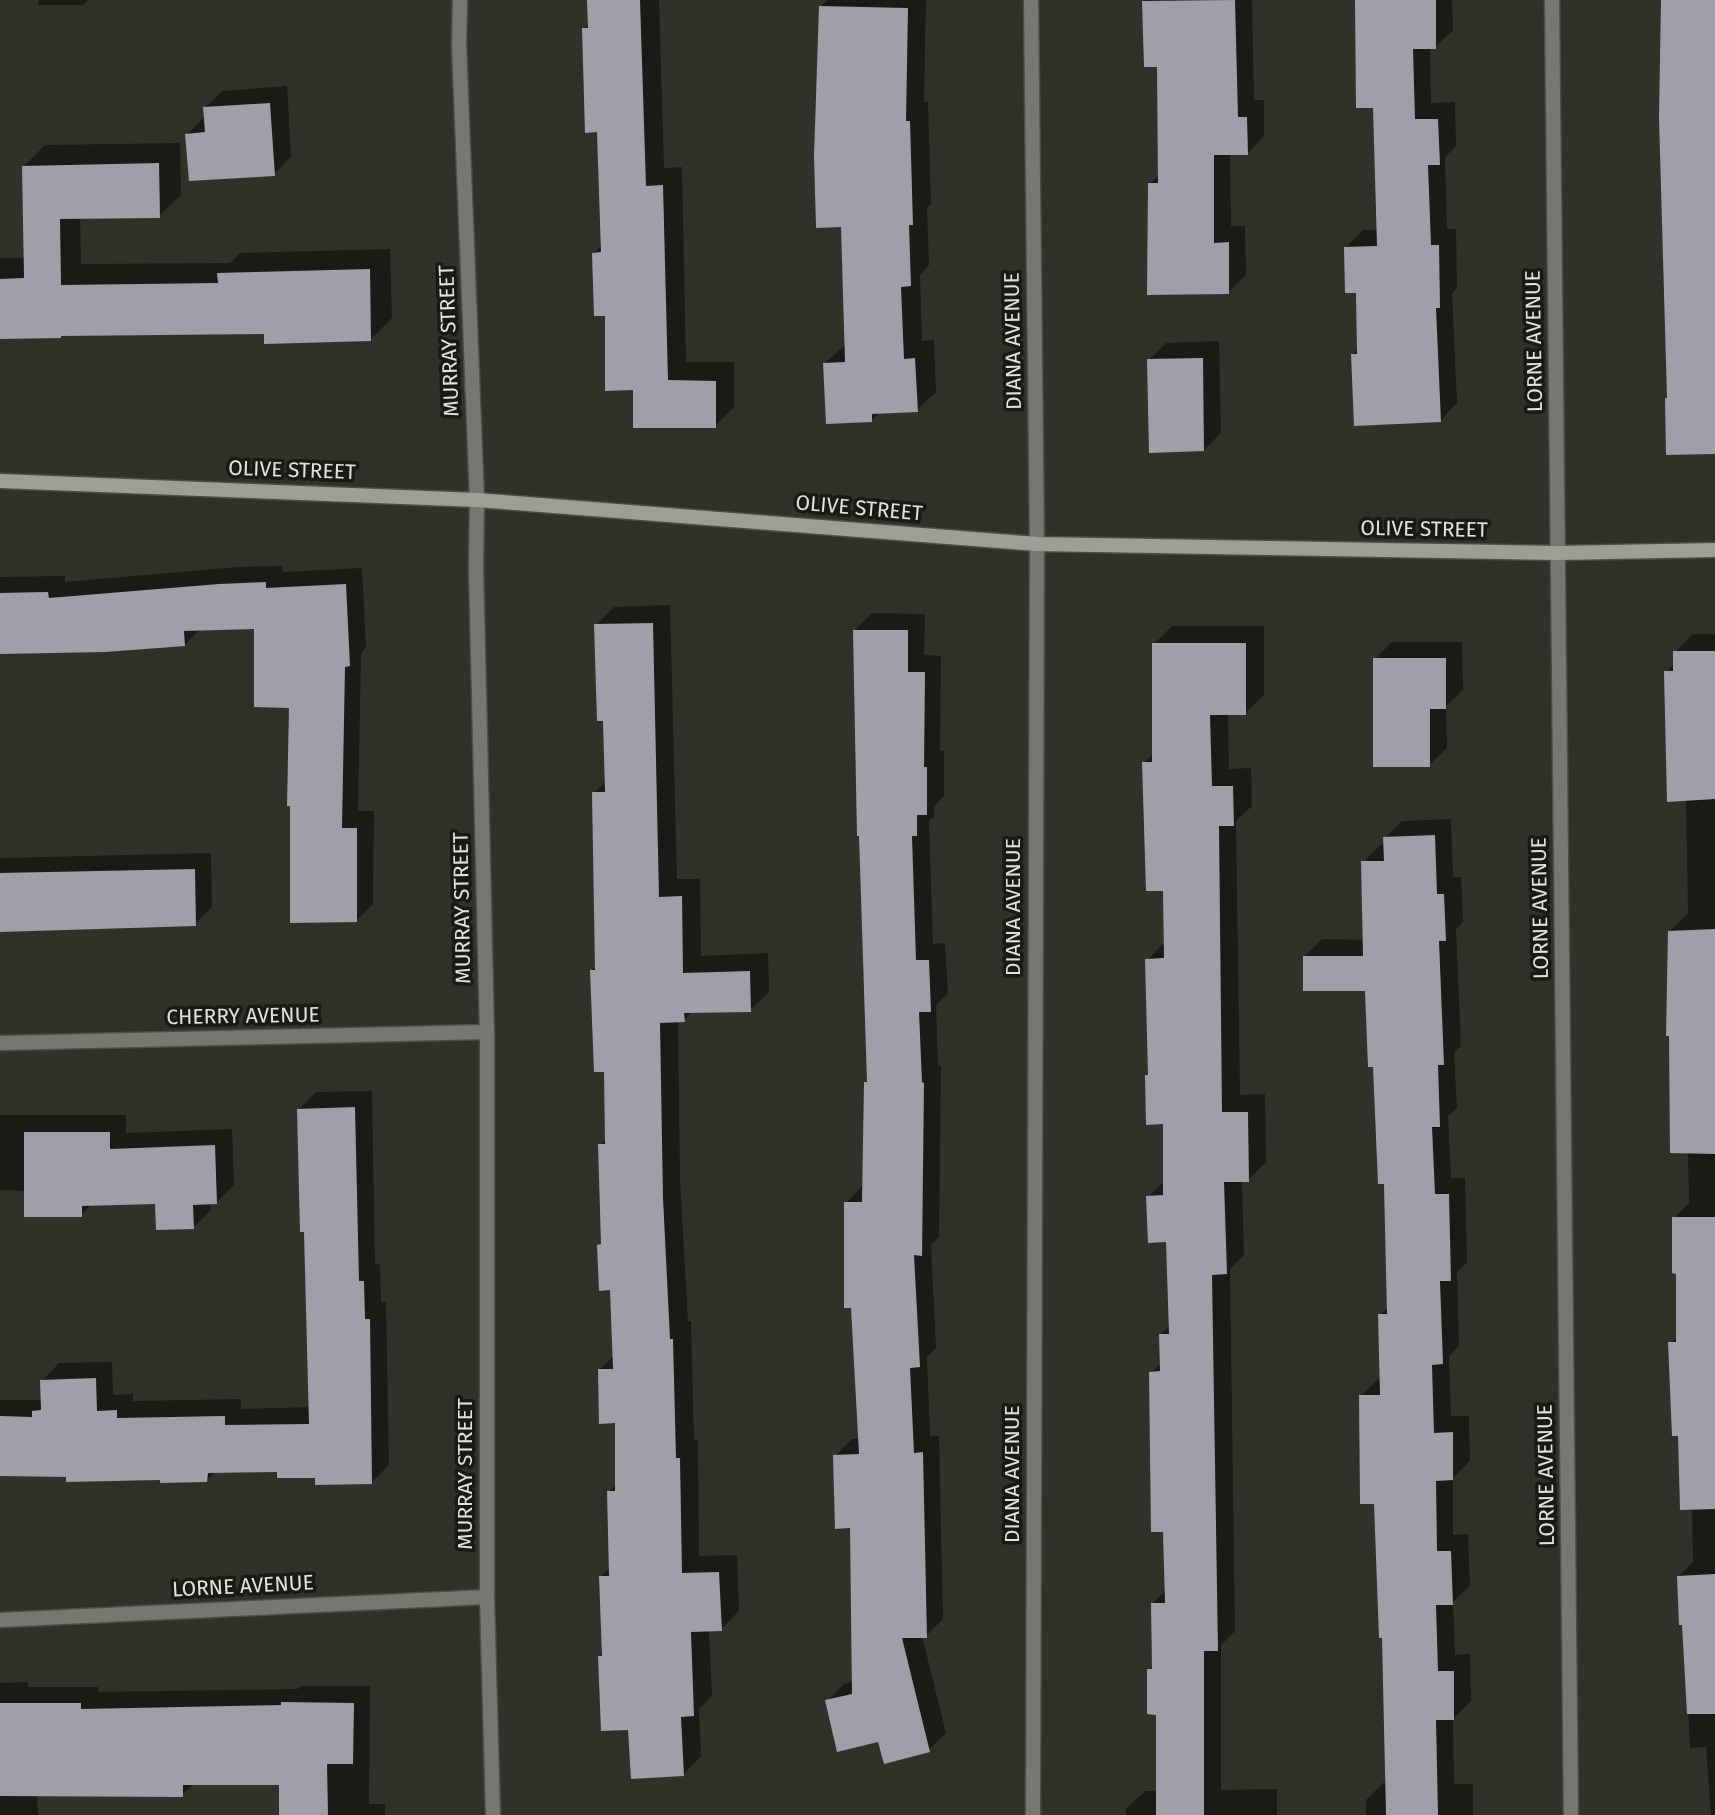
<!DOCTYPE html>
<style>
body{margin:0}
canvas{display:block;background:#313129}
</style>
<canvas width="1715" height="1815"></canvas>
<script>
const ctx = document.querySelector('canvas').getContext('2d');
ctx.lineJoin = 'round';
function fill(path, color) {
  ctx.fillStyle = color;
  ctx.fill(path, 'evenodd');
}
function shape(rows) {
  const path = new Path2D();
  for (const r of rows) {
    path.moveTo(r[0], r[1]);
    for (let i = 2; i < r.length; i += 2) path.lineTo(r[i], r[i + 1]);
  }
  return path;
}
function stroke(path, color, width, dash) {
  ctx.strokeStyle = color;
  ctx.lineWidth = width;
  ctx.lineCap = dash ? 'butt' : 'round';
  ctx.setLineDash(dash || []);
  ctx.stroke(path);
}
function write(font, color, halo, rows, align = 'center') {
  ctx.font = font + ' "Fira Sans",sans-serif';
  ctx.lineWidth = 7;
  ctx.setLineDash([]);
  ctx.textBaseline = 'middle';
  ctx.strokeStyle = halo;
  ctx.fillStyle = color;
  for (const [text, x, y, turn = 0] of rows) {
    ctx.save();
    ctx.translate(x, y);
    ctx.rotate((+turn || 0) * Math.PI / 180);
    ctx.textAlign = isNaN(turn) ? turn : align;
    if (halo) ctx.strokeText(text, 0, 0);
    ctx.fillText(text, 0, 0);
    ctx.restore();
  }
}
const shadow = shape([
 [39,0,88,0,83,5,38,5],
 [589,0,659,0,664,168,682,167,686,362,734,362,734,407,715,426,634,389,607,314,594,253,602,245,599,130,584,29,590,23],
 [827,0,926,0,924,102,928,102,931,204,927,208,929,265,920,275,922,341,934,340,936,392,917,410,880,412,871,421,825,363,846,344,843,225,820,7],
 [1144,0,1252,0,1254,100,1264,100,1264,136,1247,154,1230,154,1231,226,1245,226,1246,275,1228,292,1150,183,1160,174,1159,65,1146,65],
 [1356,0,1452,0,1453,30,1435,47,1430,48,1431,103,1455,102,1456,146,1445,157,1447,229,1456,229,1457,289,1452,293,1457,403,1440,421,1353,355,1358,349,1357,291,1346,247,1363,230,1378,230,1374,106],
 [287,86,291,157,274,174,187,135,204,117,205,108,222,91],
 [180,143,181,195,159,216,80,217,81,264,230,263,240,253,390,249,392,318,371,339,265,333,0,337,0,258,26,258,24,166,45,145],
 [1219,341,1221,433,1204,450,1149,360,1166,343],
 [282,566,283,572,362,568,366,647,361,653,358,811,374,811,373,904,356,921,291,706,256,627,200,629,185,644,0,652,0,577,65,576,65,582,237,567],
 [670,605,677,879,700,879,701,956,768,953,769,992,750,1010,693,1011,684,1020,678,1021,680,1179,688,1321,691,1321,694,1441,698,1440,699,1556,737,1555,739,1611,721,1629,709,1630,712,1696,699,1709,701,1756,683,1775,630,1728,599,1657,603,1653,601,1577,610,1567,609,1492,617,1483,616,1422,599,1370,615,1355,611,1288,599,1245,602,1242,600,1145,607,1138,606,1070,592,971,596,967,594,793,606,781,604,719,596,625,614,607],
 [872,613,925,614,924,655,941,656,940,751,944,751,944,796,934,807,934,817,929,821,933,944,945,943,948,993,936,1005,938,1066,941,1066,939,1237,931,1245,936,1348,927,1357,930,1436,939,1436,943,1619,926,1636,922,1636,946,1733,929,1750,879,1739,827,1701,844,1684,853,1681,851,1526,835,1456,852,1439,860,1439,846,1203,863,1185,866,1082,869,1079,855,630],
 [1172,626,1264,626,1264,695,1245,713,1228,713,1229,769,1251,768,1252,806,1236,821,1240,1095,1265,1094,1266,1162,1248,1180,1242,1180,1244,1255,1230,1269,1235,1631,1221,1645,1221,1790,1277,1789,1277,1815,1126,1815,1126,1809,1145,1791,1158,1791,1158,1713,1149,1670,1154,1665,1152,1604,1167,1589,1165,1530,1151,1373,1161,1363,1160,1335,1170,1325,1167,1241,1148,1197,1165,1180,1164,1122,1147,1075,1150,1073,1147,960,1166,941,1165,889,1144,763,1154,753,1154,644],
 [1693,634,1715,634,1715,1815,1711,1815,1706,1747,1690,1748,1684,1623,1679,1576,1693,1562,1692,1508,1680,1434,1670,1343,1678,1336,1678,1272,1674,1218,1689,1203,1688,1152,1670,931,1688,913,1686,799,1666,672,1675,663,1675,652],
 [1392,642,1462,642,1463,690,1446,706,1447,748,1429,765,1375,659],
 [1451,819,1453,877,1461,877,1463,922,1456,929,1461,1046,1454,1052,1457,1108,1448,1116,1451,1178,1465,1178,1467,1262,1457,1272,1459,1346,1449,1356,1451,1416,1469,1416,1470,1461,1453,1478,1453,1535,1468,1534,1470,1586,1453,1602,1455,1655,1470,1654,1471,1701,1453,1719,1454,1784,1473,1784,1473,1815,1366,1815,1366,1800,1383,1783,1387,1783,1384,1636,1376,1502,1361,1396,1378,1379,1382,1379,1380,1315,1389,1306,1385,1182,1367,989,1305,956,1322,939,1365,940,1363,862,1380,845,1385,844,1385,838,1402,821],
 [211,853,212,907,195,924,0,930,0,858],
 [372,1091,375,1265,380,1264,381,1302,386,1302,389,1465,372,1482,278,1471,215,1472,207,1480,0,1474,0,1400,42,1400,42,1381,59,1363,112,1362,113,1395,133,1394,133,1401,241,1399,241,1409,311,1407,306,1230,299,1109,316,1092],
 [0,1115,126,1115,126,1133,232,1129,234,1185,217,1202,210,1203,211,1210,194,1227,156,1202,93,1203,81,1215,26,1191,0,1190],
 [28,1682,28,1687,98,1687,98,1692,297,1689,300,1686,370,1686,369,1804,385,1804,385,1815,281,1815,281,1783,194,1783,182,1795,37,1794,38,1815,0,1815,0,1683]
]);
const building = shape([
 [587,0,640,0,646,186,663,185,668,380,716,381,716,428,633,428,633,390,605,391,605,316,594,316,592,253,601,252,597,132,585,133,582,28,588,28],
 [1235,0,1238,117,1247,117,1248,155,1214,155,1214,243,1229,242,1229,294,1147,295,1148,183,1158,183,1157,67,1144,67,1142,1],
 [1355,0,1436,0,1436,49,1413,49,1415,119,1438,119,1440,165,1428,165,1431,245,1439,245,1440,308,1436,308,1441,422,1354,426,1351,354,1357,354,1356,293,1345,293,1344,247,1377,246,1373,108,1356,108],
 [1661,0,1715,0,1715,454,1666,455,1665,398,1667,398,1659,118],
 [819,6,908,8,906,121,910,121,913,225,909,225,911,286,901,287,904,359,915,358,918,412,872,414,872,422,826,424,823,363,845,362,841,227,816,228,814,156],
 [270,103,275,176,189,181,185,134,205,132,203,107],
 [159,163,160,218,60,219,61,285,218,283,217,273,370,269,371,341,264,344,264,334,61,336,61,338,0,339,0,279,24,278,22,166],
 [1203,358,1204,451,1149,453,1147,359],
 [266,582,266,588,346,584,350,666,345,667,342,828,357,828,357,922,290,923,290,806,287,806,289,708,254,707,254,629,184,631,185,646,105,652,0,654,0,593,48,592,49,598,219,584],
 [653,623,659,897,682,896,683,973,750,971,751,1012,684,1013,685,1022,660,1023,663,1198,670,1339,673,1339,676,1458,680,1458,682,1573,719,1572,722,1631,691,1632,694,1716,681,1717,684,1776,631,1779,628,1730,601,1731,598,1656,602,1656,599,1576,609,1576,607,1491,615,1491,615,1423,599,1424,598,1369,613,1369,610,1290,599,1291,597,1245,601,1244,598,1144,605,1144,604,1072,594,1072,590,970,595,970,592,792,605,792,603,721,597,721,594,624],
 [853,630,908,630,908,672,925,672,924,767,927,767,927,815,917,815,917,836,912,836,916,960,929,960,931,1012,919,1012,922,1082,924,1083,922,1256,914,1255,920,1367,910,1368,914,1453,923,1452,927,1638,902,1638,930,1752,884,1764,878,1742,837,1752,825,1700,852,1694,850,1528,835,1529,833,1455,859,1454,851,1308,844,1308,844,1202,862,1202,864,1082,867,1082,859,836,857,836],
 [1152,643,1246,643,1246,715,1210,715,1212,786,1233,786,1234,826,1219,826,1222,1112,1248,1112,1249,1182,1224,1182,1227,1274,1212,1275,1218,1651,1204,1651,1204,1815,1156,1815,1156,1715,1147,1714,1147,1669,1152,1669,1151,1603,1165,1603,1163,1532,1151,1532,1149,1372,1160,1371,1159,1334,1169,1334,1166,1242,1148,1243,1146,1196,1163,1195,1163,1124,1146,1125,1145,1075,1148,1075,1145,959,1164,958,1163,891,1146,891,1142,762,1152,762],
 [1673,651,1715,651,1715,799,1667,802,1664,671,1673,671],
 [1373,658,1446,658,1446,709,1430,709,1430,767,1373,767],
 [1435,835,1437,894,1444,894,1446,941,1439,941,1444,1065,1438,1065,1440,1127,1432,1127,1435,1194,1449,1194,1451,1281,1440,1281,1443,1364,1432,1365,1434,1433,1453,1432,1453,1480,1436,1481,1437,1551,1451,1551,1453,1605,1436,1605,1438,1671,1454,1671,1454,1720,1436,1720,1438,1815,1386,1815,1382,1638,1379,1638,1374,1504,1360,1504,1359,1395,1380,1395,1378,1314,1387,1314,1384,1184,1378,1184,1373,1067,1368,1067,1365,991,1303,991,1303,956,1363,956,1361,861,1384,861,1383,837],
 [195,869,196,926,0,932,0,873],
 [1715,929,1715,1154,1670,1153,1669,1036,1666,1036,1668,931],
 [355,1107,359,1281,364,1281,365,1319,370,1319,372,1484,315,1485,315,1478,277,1478,277,1472,208,1473,207,1482,160,1483,160,1480,66,1482,66,1477,0,1476,0,1416,32,1417,32,1411,41,1410,40,1380,96,1378,97,1411,117,1410,117,1418,225,1416,225,1425,309,1424,304,1232,300,1232,297,1109],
 [24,1132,110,1132,110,1149,215,1145,217,1204,193,1205,194,1229,156,1230,155,1204,82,1206,82,1217,24,1217],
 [1672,1217,1715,1217,1715,1509,1680,1510,1678,1436,1672,1436,1668,1342,1676,1342,1676,1274,1672,1273],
 [1715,1574,1715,1714,1687,1714,1682,1625,1679,1625,1677,1576],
 [281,1702,354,1703,353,1764,327,1764,328,1815,279,1815,279,1785,183,1785,183,1797,0,1796,0,1703,81,1703,81,1709,281,1705]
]);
const street = shape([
 [460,0,459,44,477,500,476,568,487,1032,487,1597,493,1815],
 [1031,0,1037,544,1033,1815],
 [1552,0,1571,1815],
 [0,1043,487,1032],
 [0,1620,487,1597]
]);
const secondary = shape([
 [0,481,477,500,1037,544,1558,553,1715,550]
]);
const streetNames = [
 ["MURRAY STREET",450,341,-92],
 ["DIANA AVENUE",1014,341,-91],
 ["LORNE AVENUE",1535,341,-91],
 ["OLIVE STREET",292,471,2],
 ["OLIVE STREET",859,509,5],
 ["OLIVE STREET",1424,530,1],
 ["DIANA AVENUE",1014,907,-90],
 ["MURRAY STREET",463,908,-91],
 ["LORNE AVENUE",1541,908,-91],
 ["CHERRY AVENUE",243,1017,-1],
 ["MURRAY STREET",466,1474,-90],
 ["DIANA AVENUE",1013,1474,-90],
 ["LORNE AVENUE",1547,1475,-91],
 ["LORNE AVENUE",243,1587,-3]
];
fill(shadow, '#0007');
fill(building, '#9f9ea9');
stroke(street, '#4d4d46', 17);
stroke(secondary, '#4d4d46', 17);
stroke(street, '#767772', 14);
stroke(secondary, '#9e9e97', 14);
write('21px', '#e2e2dc', '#191915', streetNames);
</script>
